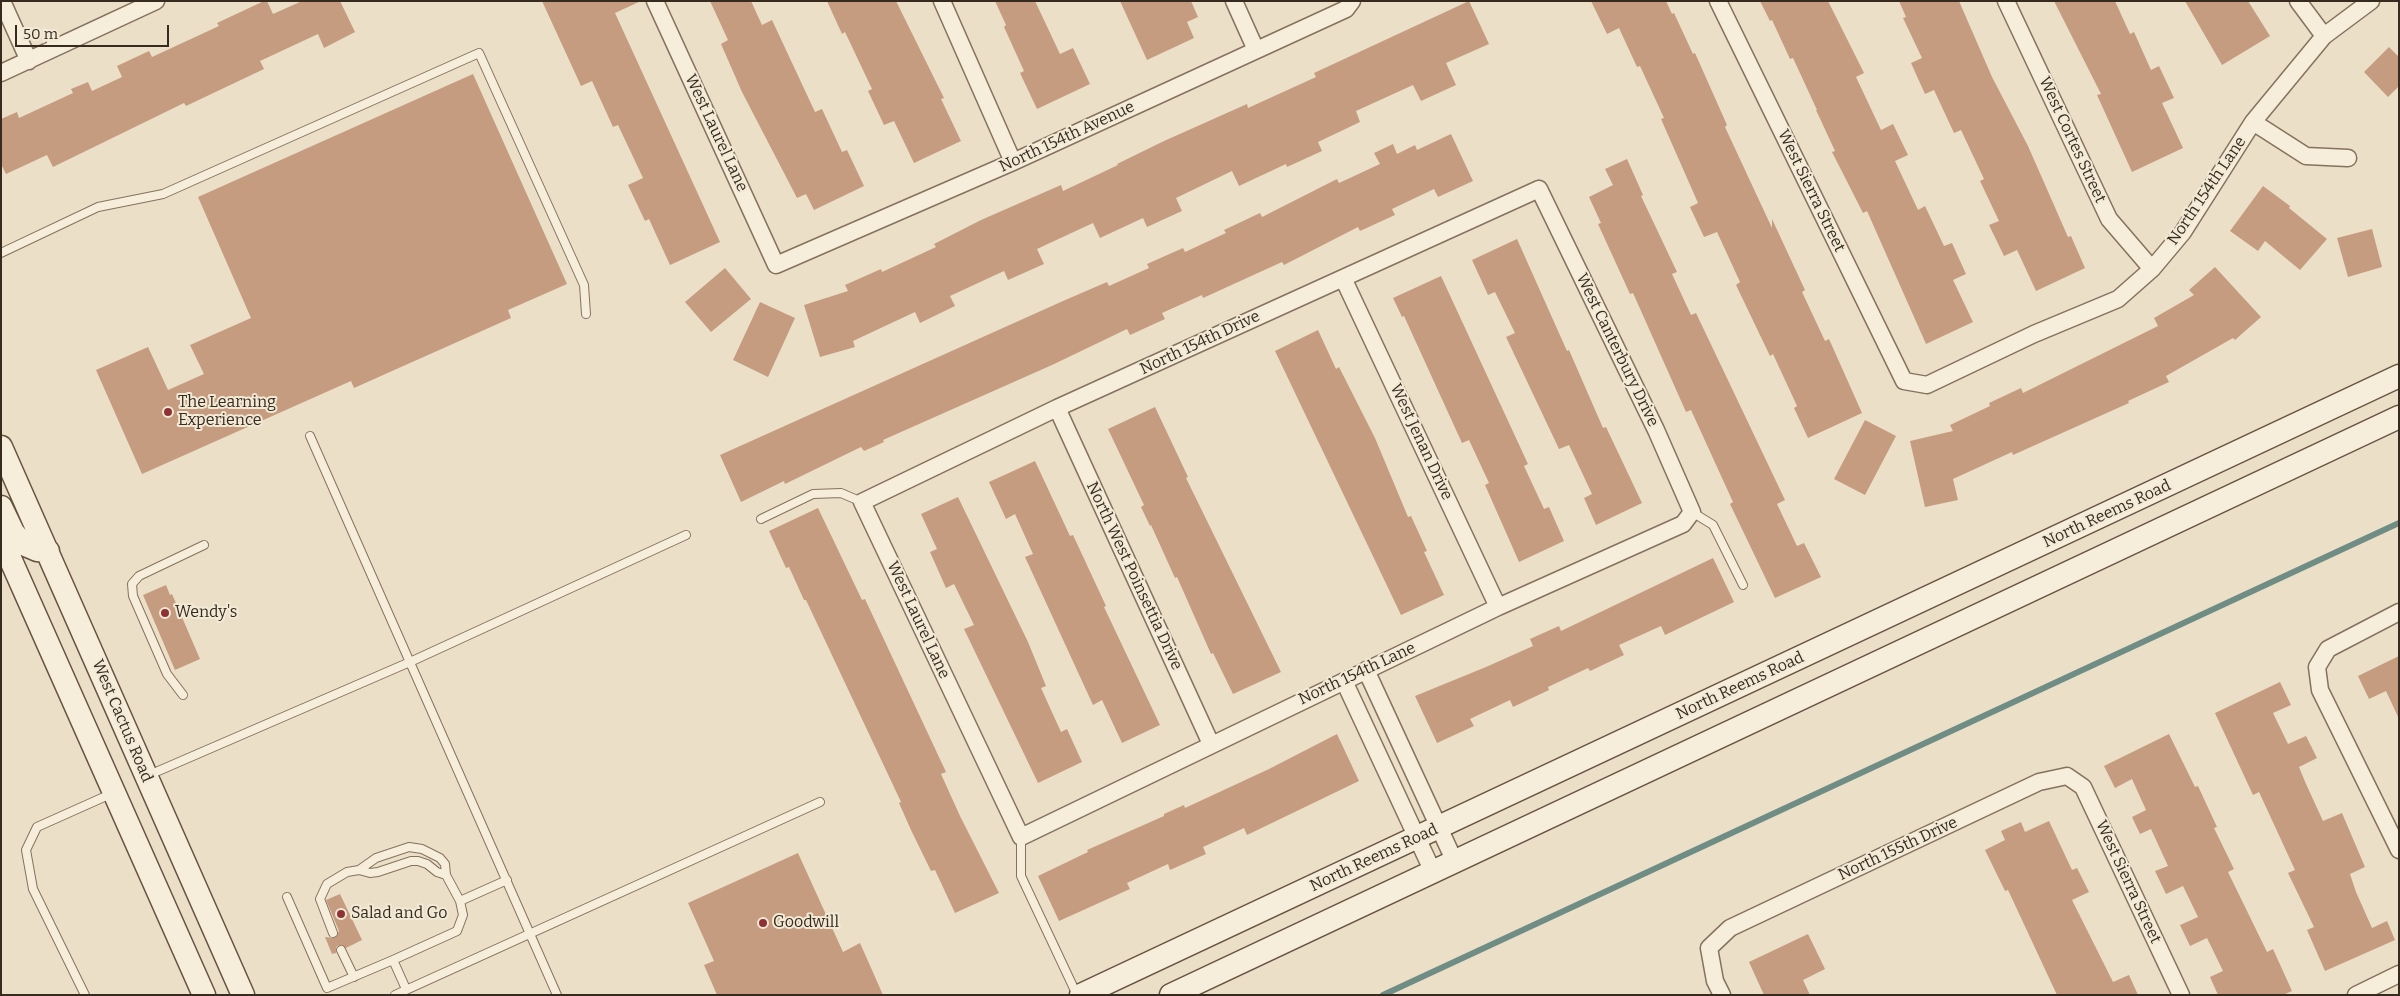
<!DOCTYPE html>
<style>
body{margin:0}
#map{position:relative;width:2400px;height:996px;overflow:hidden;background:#ebdfc7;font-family:Bitter,serif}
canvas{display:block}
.frame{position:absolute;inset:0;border:2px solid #372b20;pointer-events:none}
.scale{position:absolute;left:15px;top:25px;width:154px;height:22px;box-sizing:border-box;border:2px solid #372b20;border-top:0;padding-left:6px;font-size:15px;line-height:18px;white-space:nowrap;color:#372b20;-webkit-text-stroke:4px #f3ead6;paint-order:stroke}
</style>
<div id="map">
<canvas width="2400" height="996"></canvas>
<div class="frame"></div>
<div class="scale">50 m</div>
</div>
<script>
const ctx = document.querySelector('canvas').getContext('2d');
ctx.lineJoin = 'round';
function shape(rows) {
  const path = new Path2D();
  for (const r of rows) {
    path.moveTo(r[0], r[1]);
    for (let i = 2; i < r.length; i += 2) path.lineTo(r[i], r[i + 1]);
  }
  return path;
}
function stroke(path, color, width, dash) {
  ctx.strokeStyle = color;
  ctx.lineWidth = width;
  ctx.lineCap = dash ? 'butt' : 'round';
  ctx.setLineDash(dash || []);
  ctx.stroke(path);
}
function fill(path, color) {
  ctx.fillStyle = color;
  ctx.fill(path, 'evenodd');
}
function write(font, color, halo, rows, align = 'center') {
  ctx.font = font + ' Bitter,serif';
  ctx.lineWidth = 4;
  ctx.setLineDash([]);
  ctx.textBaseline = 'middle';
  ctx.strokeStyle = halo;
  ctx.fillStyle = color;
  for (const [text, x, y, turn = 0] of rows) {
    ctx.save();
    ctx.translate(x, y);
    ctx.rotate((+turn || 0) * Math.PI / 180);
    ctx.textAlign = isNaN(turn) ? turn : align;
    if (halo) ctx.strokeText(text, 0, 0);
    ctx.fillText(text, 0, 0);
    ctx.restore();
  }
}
const stream = shape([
 [1383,995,2399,523]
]);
const building = shape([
 [264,1,267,1,273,14,302,1,340,1,355,32,324,48,318,34,260,61,264,69,186,106,184,103,53,167,47,155,6,174,1,164,1,119,17,112,19,118,73,93,71,89,88,82,92,91,122,77,117,66,149,51,152,57,219,26,217,23],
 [542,1,641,1,615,13,720,242,670,265,649,219,645,221,628,185,643,178,618,125,613,127,592,81,581,86],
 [710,1,751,1,762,25,772,20,815,112,822,109,842,152,847,150,864,186,814,210,806,194,797,198,742,92,721,44,728,40],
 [827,1,896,1,944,98,941,99,961,141,914,163,894,121,884,125,868,91,872,89,845,32,842,34],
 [995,1,1035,1,1060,54,1073,48,1090,84,1037,109,1020,73,1024,71,1004,27,1006,25],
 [1120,1,1191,1,1198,17,1187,22,1194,38,1147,60],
 [1469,1,1489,44,1446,63,1456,85,1421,101,1413,85,1356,111,1360,122,1318,142,1322,151,1287,167,1286,164,1239,186,1232,171,1176,198,1182,211,1147,227,1143,218,1100,238,1093,223,1037,249,1044,264,1008,280,1004,271,950,296,955,306,920,323,915,312,853,341,855,347,820,357,804,305,848,291,845,285,881,269,882,272,936,247,934,244,981,220,1061,185,1063,191,1118,165,1117,164,1164,141,1247,104,1248,108,1316,77,1314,73],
 [1591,1,1666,1,1672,14,1674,13,1693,54,1695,53,1727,125,1725,127,1772,228,1772,219,1805,290,1802,292,1825,341,1829,339,1862,413,1808,438,1794,408,1797,406,1773,354,1770,356,1736,285,1740,282,1717,232,1704,237,1690,207,1698,203,1661,119,1664,118,1640,66,1637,67,1619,28,1607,34],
 [1760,1,1828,1,1864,73,1856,77,1881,130,1893,124,1908,155,1895,161,1918,210,1925,206,1944,246,1952,243,1966,274,1953,280,1973,322,1926,344,1867,211,1863,213,1832,152,1835,151,1816,110,1817,110,1793,58,1790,59,1772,20,1770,21],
 [1899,1,1959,1,1992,77,2028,146,2068,237,2071,236,2085,268,2036,291,2017,250,2004,256,1989,225,1999,221,1980,181,1984,179,1961,130,1954,133,1934,90,1925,94,1911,63,1922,58,1903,18,1906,17],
 [2054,1,2115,1,2130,34,2134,32,2151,70,2159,66,2174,98,2162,103,2183,148,2132,172,2097,95,2101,94],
 [2185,1,2248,1,2270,36,2222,65],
 [2389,47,2399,57,2399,86,2388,97,2364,72],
 [473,74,567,284,508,310,511,318,354,388,351,381,142,474,96,370,148,347,168,390,204,374,190,345,251,318,198,197],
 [1451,134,1473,181,1438,197,1434,189,1392,209,1395,215,1360,231,1358,227,1284,265,1282,262,1203,298,1202,295,1162,313,1165,319,1130,335,1127,329,1052,365,883,440,884,442,864,451,861,447,785,484,784,481,741,502,720,455,1063,301,1107,282,1109,286,1149,268,1147,264,1183,248,1185,252,1226,233,1224,230,1260,213,1262,217,1337,179,1339,183,1380,164,1374,153,1393,144,1397,154,1415,145,1417,150],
 [1627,159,1643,195,1641,196,1677,272,1672,274,1691,315,1696,313,1785,500,1777,504,1797,546,1804,543,1821,577,1775,598,1730,504,1733,502,1691,410,1686,412,1633,293,1630,294,1598,224,1601,223,1589,197,1613,185,1605,169],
 [2263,186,2290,206,2289,208,2327,239,2300,270,2265,241,2258,251,2230,231],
 [2372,229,2382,267,2348,277,2337,238],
 [1517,239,1567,351,1569,350,1603,428,1606,427,1642,503,1596,525,1584,498,1592,494,1569,445,1559,449,1506,337,1515,333,1495,292,1488,295,1472,260],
 [2215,267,2261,317,2235,340,2233,338,2166,376,2169,382,2128,401,2129,403,2013,455,2012,452,1953,479,1958,500,1925,507,1910,441,1953,431,1950,425,1990,406,1989,403,2021,388,2023,393,2158,326,2154,318,2194,295,2189,290],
 [725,268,751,299,711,332,685,302],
 [1441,276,1528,464,1524,466,1544,509,1549,507,1564,541,1519,562,1485,485,1489,483,1469,440,1462,443,1404,316,1402,317,1393,298],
 [760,302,795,318,768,377,733,360],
 [1318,330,1336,369,1339,367,1375,438,1408,517,1411,516,1427,551,1424,552,1444,595,1401,615,1275,351],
 [1155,407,1188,477,1186,478,1281,672,1233,694,1213,653,1211,654,1177,577,1175,578,1151,525,1150,526,1141,507,1144,505,1108,429],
 [1865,420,1896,436,1865,495,1834,479],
 [1035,461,1070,536,1073,535,1106,606,1104,607,1160,725,1122,743,1102,700,1093,705,1025,557,1033,554,1015,514,1006,519,989,482],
 [958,497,1028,642,1046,686,1041,688,1061,732,1067,729,1082,762,1038,783,964,629,974,625,954,584,946,588,930,552,937,549,921,514],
 [818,508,862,600,865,599,946,772,941,774,960,816,999,893,955,913,935,870,931,871,911,830,899,803,901,802,806,600,804,600,789,567,786,568,769,531],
 [1713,558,1734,602,1665,635,1661,626,1619,645,1624,655,1590,671,1588,668,1548,687,1549,690,1513,707,1510,700,1470,719,1474,726,1437,743,1415,696,1486,667,1533,646,1530,639,1559,626,1561,631],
 [166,585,170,595,172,594,200,659,175,670,143,595],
 [2399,656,2399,719,2386,691,2369,699,2358,676],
 [2280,682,2291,705,2273,713,2288,744,2306,736,2317,758,2299,767,2306,784,2323,821,2342,813,2365,867,2350,874,2356,892,2372,928,2387,921,2395,940,2325,971,2307,930,2314,927,2288,873,2295,870,2259,792,2253,795,2215,713],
 [1337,734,1359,781,1247,835,1244,828,1203,847,1206,854,1170,870,1168,864,1127,883,1130,889,1059,921,1038,876,1088,852,1087,850,1164,816,1164,814,1184,805,1185,808,1269,769],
 [2169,734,2195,787,2198,786,2217,827,2214,828,2234,869,2228,872,2267,952,2273,949,2292,991,2283,995,2218,995,2210,977,2223,971,2207,938,2190,946,2180,925,2198,917,2183,886,2166,894,2155,871,2168,866,2151,829,2140,834,2132,817,2146,810,2132,779,2115,788,2104,766],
 [2049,821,2072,870,2077,868,2089,892,2072,900,2113,982,2129,975,2138,995,2057,995,2008,890,2005,891,1985,850,2005,840,2001,831,2021,822,2025,832],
 [798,853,843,952,860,943,883,995,717,995,704,965,714,961,688,903],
 [340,894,362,940,346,948,339,945,336,947,336,953,332,954,325,937,335,938,339,931,326,900],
 [1808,934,1825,969,1803,980,1810,995,1764,995,1749,962]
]);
const service = shape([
 [1,253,98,207,163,194,479,53,584,285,586,314],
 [310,436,557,995],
 [1692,512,1713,525,1743,585],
 [761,519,813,494,841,493,862,502],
 [183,695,167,674,133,596,132,584,139,576,204,545],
 [149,775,410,662,686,535],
 [1021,837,1021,876,1077,995],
 [359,870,376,858,409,847,422,849,440,858,445,864,446,875],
 [287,897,327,988,393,960,406,989],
 [333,933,320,899,327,884,347,872,359,870,370,873,378,872,411,861,418,861,427,864,437,872,446,875,460,901],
 [341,950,354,977],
 [393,960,457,931,463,915,460,901,507,880],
 [85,995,33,889,26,850,37,827,113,793],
 [395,995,820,802]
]);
const minor = shape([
 [2,1,29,61],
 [655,1,776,265,1013,162,1346,9,1352,1],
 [942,1,1013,162],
 [1234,1,1256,50],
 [1718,1,1904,381,1927,385,2034,334,2118,299,2152,269,2183,232,2253,122,2324,36,2371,1],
 [2006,1,2109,219,2152,269],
 [2298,1,2324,36],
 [1,73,156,1],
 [2253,122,2306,156,2348,158],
 [1539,189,1656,430,1692,512,1683,524,1498,607,1021,837,862,502,1057,408,1539,189],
 [1343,278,1498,607],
 [1057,408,1211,744],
 [2399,612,2328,649,2317,667,2320,690,2399,850],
 [1366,670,1455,862],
 [1344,681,1433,872],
 [1722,995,1715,981,1709,948,1730,928,2039,782,2067,776,2083,787,2181,995],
 [2356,995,2399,974]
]);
const secondary = shape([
 [1,447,243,995],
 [1,507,13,532,23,544,37,550,48,551],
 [1,538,204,995],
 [1081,995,2399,376],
 [1171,995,2399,417]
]);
const markers = [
 [168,412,5,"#8f3235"],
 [165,613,5,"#8f3235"],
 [341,914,5,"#8f3235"],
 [763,923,5,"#8f3235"]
];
const streetNames = [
 ["West Laurel Lane",716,133,65],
 ["North 154th Avenue",1067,137,-25],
 ["West Cortes Street",2072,140,65],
 ["West Sierra Street",1811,191,64],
 ["North 154th Lane",2207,191,-56],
 ["North 154th Drive",1200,343,-25],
 ["West Canterbury Drive",1617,350,64],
 ["West Jenan Drive",1421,442,65],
 ["North Reems Road",2107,514,-25],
 ["North West Poinsettia Drive",1134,576,65],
 ["West Laurel Lane",918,620,65],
 ["North 154th Lane",1357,674,-25],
 ["North Reems Road",1740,686,-25],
 ["West Cactus Road",122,721,67],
 ["North 155th Drive",1898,849,-25],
 ["North Reems Road",1374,858,-25],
 ["West Sierra Street",2128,882,65]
];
const poiNames = [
 ["The Learning",178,403],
 ["Experience",178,421],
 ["Wendy's",175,613],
 ["Salad and Go",351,914],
 ["Goodwill",773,923]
];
stroke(stream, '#6f8d85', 6);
fill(building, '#c69c80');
stroke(service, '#85725e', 10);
stroke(minor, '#85725e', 19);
stroke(secondary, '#675341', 25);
stroke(service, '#f6edda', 8);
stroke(minor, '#f6edda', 16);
stroke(secondary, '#f6edda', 22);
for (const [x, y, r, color] of markers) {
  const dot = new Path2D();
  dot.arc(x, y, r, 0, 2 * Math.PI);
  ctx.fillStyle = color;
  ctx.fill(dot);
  stroke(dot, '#f3ead6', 2);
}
write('16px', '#372b20', '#f3ead6', streetNames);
write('16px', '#372b20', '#f3ead6', poiNames, 'left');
</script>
